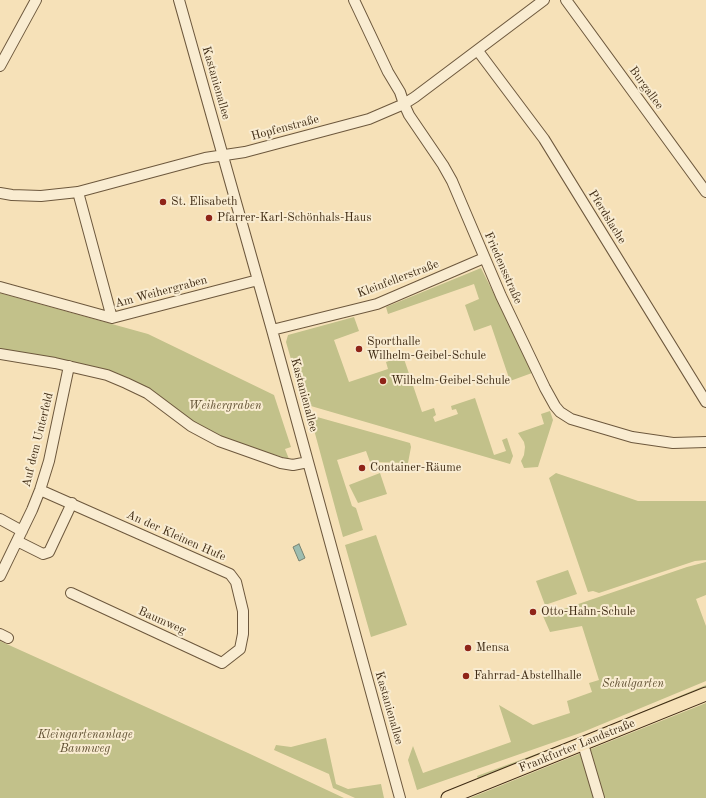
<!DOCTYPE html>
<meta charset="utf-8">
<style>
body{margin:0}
canvas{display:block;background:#f6e1b8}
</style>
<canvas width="706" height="798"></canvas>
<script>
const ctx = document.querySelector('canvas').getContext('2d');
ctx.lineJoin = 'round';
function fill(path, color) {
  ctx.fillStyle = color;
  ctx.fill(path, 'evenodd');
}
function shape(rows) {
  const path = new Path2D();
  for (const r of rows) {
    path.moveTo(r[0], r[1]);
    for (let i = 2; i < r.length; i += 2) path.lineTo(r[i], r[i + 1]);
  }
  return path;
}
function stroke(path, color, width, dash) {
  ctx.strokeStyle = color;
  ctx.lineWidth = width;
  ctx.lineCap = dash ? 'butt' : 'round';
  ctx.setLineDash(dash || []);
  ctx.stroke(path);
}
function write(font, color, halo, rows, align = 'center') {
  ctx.font = font + ' "Old Standard TT",serif';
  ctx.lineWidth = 4;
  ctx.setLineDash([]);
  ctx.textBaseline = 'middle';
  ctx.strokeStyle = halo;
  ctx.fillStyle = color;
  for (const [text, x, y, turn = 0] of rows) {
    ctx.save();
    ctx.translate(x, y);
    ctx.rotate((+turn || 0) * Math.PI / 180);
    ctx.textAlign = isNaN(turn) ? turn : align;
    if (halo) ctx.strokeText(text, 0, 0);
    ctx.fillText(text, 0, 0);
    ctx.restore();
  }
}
const green = shape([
 [481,268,496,298,532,373,510,381,491,325,474,331,465,305,479,299,474,284,388,314,386,307],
 [0,293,148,334,274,395,291,447,285,449,289,459,230,441,207,432,125,380,0,351],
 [354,317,359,331,334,340,349,382,388,369,386,362,403,356,422,412,434,408,436,415,433,417,435,422,458,414,456,409,452,410,451,406,475,398,494,455,506,451,502,440,507,438,513,456,510,464,304,404,286,342,288,335],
 [550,411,553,420,538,467,524,468,521,461,524,455,525,447,524,442,518,433,544,424,541,414],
 [310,415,410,443,411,447,408,463,370,462,366,451,337,460,352,506,356,508,363,530,343,537],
 [380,473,387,494,358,503,349,485],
 [556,473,638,501,706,501,706,560,695,561,599,593,593,591,588,592,549,478],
 [376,535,407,625,371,637,345,545],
 [706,562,706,595,696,599,706,626,706,681,583,732,417,790,408,760,413,746,423,773,511,742,499,705,533,725,570,713,567,701,592,692,589,683,599,680,582,626,550,632,543,616,687,567],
 [568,570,577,594,545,605,536,581],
 [0,641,248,753,344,798,0,798],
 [706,685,706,689,582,741,478,779,477,776,582,737],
 [706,703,706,798,470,798,596,747],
 [326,738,336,784,348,789,381,784,384,798,355,798,333,788,329,774,274,750,276,745,291,747]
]);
const water = shape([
 [299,544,305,558,299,561,293,547,299,544]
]);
const minor = shape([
 [179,0,272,330,400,798],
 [354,0,388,72,400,92,404,104,409,115,443,165,452,181,501,296,545,388,555,406,560,412,571,419,632,437,673,443,706,442],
 [566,0,706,192],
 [478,51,544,139,706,402],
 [0,66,36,0],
 [78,192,112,318],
 [0,193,12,195,41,196,78,192,205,158,245,152,369,119,404,104,415,97,544,0],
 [0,287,112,318,258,280],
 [272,330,377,304,484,258],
 [0,354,55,363,107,375,126,383,147,393,191,426,219,441,281,463,293,465,308,462],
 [40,490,230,574,236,582,243,611,243,634,240,649,222,663,71,593],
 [0,519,22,531],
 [17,541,43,554,49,552,72,503],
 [0,576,32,510,40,490,49,461,69,366],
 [0,634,8,638],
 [583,744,599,798]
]);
const major = shape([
 [448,798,706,694]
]);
const markers = [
 [163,202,4,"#8f2418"],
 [209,218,4,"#8f2418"],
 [359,349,4,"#8f2418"],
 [383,381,4,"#8f2418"],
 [362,468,4,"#8f2418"],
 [533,612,4,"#8f2418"],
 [468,648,4,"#8f2418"],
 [466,676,4,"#8f2418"]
];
const streetNames = [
 ["Kastanienallee",216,83,74],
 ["Burgallee",646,88,54],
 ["Hopfenstraße",285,128,-15],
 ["Pferdslache",607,217,58],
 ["Friedensstraße",503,268,66],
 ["Kleinfellerstraße",398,279,-21],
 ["Am Weihergraben",161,292,-15],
 ["Kastanienallee",304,395,75],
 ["Auf dem Unterfeld",38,440,-76],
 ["An der Kleinen Hufe",176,536,24],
 ["Baumweg",162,621,24],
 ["Kastanienallee",389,708,74],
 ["Frankfurter Landstraße",577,746,-22]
];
const poiNames = [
 ["St. Elisabeth",171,202],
 ["Pfarrer-Karl-Schönhals-Haus",217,218],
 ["Sporthalle",367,342],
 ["Wilhelm-Geibel-Schule",367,356],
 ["Wilhelm-Geibel-Schule",391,381],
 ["Container-Räume",370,468],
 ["Otto-Hahn-Schule",541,612],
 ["Mensa",476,648],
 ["Fahrrad-Abstellhalle",474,676]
];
const parkNames = [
 ["Weihergraben",225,406],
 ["Schulgarten",633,684],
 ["Kleingartenanlage",85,735],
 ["Baumweg",85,749]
];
fill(green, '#c2c18a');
fill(water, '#9dbdb0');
stroke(water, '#778372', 1);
stroke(minor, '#6d583d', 12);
stroke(major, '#3f2b14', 15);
stroke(minor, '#f9ecd1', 10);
stroke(major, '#f6e1b8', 13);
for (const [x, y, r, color] of markers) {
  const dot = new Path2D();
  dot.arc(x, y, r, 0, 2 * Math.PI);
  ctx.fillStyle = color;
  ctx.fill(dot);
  stroke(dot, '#f9ecd1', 1.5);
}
write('12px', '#3f2b14', '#f9ecd1', streetNames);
write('12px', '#3f2b14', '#f9ecd1', poiNames, 'left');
write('italic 12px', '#605032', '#f9ecd1', parkNames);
</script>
